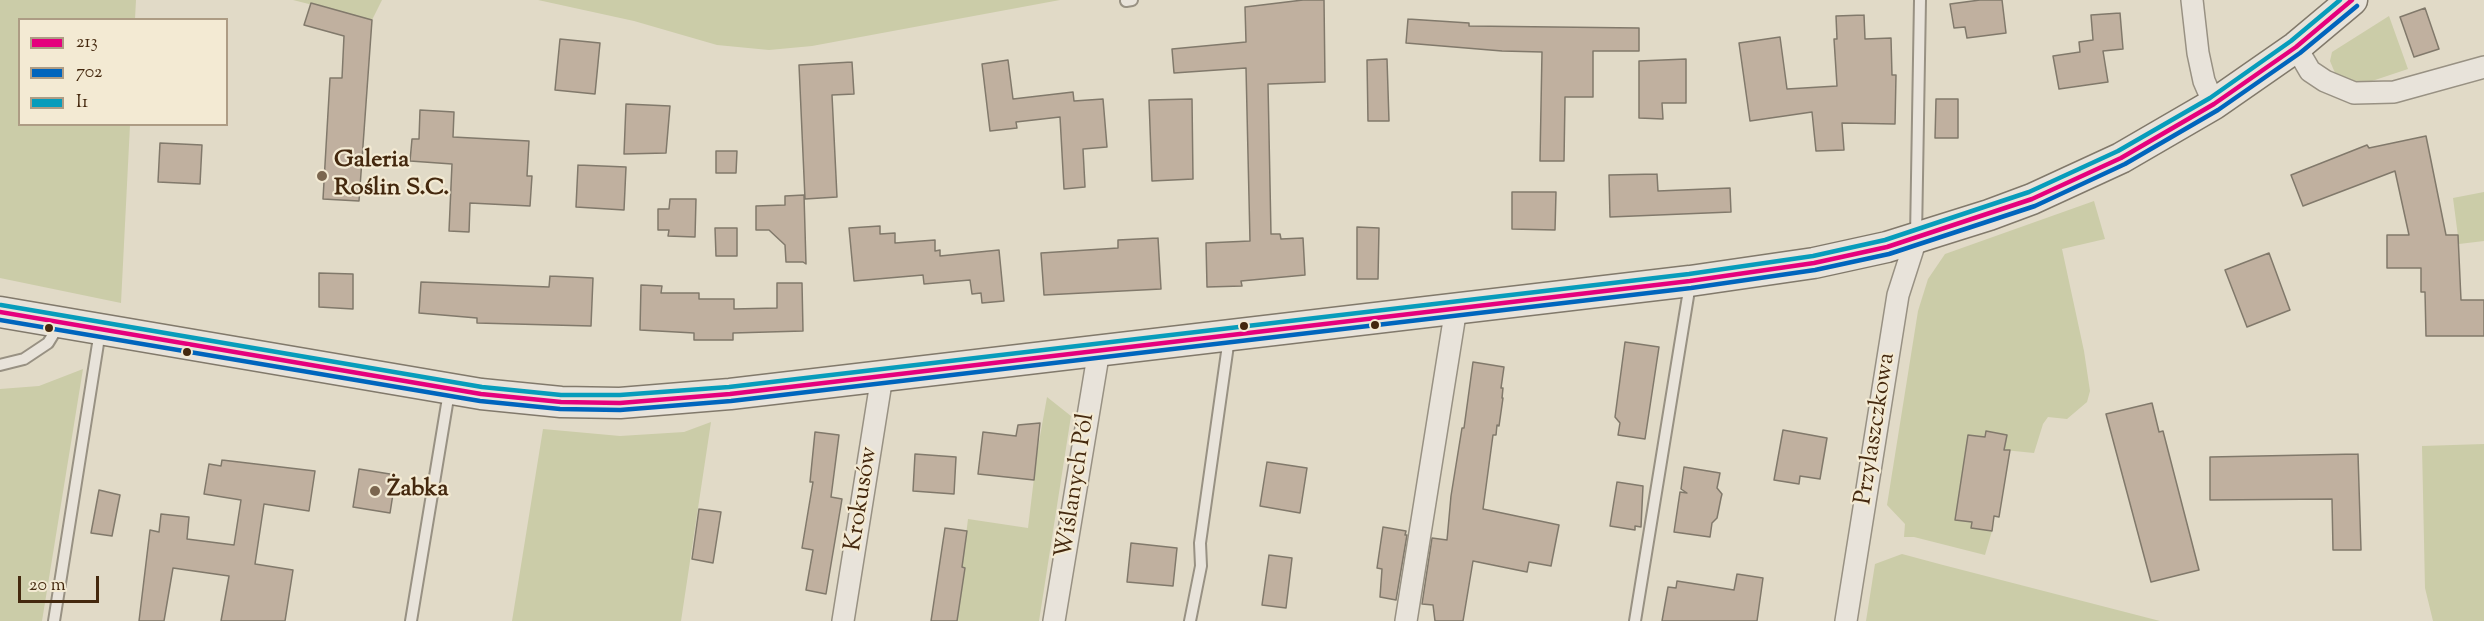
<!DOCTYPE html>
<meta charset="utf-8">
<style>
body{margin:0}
#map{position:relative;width:2484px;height:621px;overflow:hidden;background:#e1dac7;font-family:"Sorts Mill Goudy",serif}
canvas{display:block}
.legend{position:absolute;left:18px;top:18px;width:210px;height:108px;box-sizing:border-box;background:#f3ead3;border:2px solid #ad9c84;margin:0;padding:8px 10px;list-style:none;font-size:18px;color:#44280e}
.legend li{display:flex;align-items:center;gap:12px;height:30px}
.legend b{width:30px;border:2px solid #ad9c84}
.scale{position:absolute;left:18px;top:576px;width:81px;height:27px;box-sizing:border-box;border:3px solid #44280e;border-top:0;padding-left:8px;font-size:18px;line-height:21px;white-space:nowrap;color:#44280e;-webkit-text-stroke:4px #f3ead3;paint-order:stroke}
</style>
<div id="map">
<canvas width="2484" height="621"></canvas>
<ul class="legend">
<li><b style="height:8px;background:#e5007d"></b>213</li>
<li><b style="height:8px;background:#0065bd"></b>702</li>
<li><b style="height:8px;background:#079cbb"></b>I1</li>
</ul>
<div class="scale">20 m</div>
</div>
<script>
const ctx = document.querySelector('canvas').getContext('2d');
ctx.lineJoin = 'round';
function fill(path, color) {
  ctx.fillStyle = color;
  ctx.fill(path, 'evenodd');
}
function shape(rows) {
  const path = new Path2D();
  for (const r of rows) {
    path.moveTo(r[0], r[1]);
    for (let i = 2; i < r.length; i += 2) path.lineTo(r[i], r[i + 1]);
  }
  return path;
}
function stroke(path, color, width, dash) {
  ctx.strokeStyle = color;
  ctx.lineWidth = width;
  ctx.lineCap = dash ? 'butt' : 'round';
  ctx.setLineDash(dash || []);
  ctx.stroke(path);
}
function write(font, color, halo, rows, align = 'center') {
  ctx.font = font + ' "Sorts Mill Goudy",serif';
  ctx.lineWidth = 4.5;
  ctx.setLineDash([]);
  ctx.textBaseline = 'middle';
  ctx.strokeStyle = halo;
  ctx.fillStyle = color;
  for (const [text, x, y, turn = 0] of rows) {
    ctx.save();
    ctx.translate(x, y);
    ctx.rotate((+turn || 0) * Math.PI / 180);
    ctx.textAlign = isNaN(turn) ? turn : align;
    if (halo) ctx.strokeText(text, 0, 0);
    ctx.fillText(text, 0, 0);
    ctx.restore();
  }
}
const green = shape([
 [0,0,136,0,135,19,20,20,20,124,130,125,121,303,0,278],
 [293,0,382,0,372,20],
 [538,0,1060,0,812,46,769,50,717,45,634,21],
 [2389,16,2408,69,2366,83,2344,80,2335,73,2330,61,2332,52],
 [2484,192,2484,241,2459,244,2453,198],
 [2094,201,2105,239,2062,249,2084,351,2090,391,2087,402,2067,419,2048,417,2043,424,2034,453,2004,450,2007,435,1986,432,1956,520,1972,522,1971,528,1992,531,1985,555,1914,537,1904,537,1905,524,1887,505,1918,311,1928,279,1945,254],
 [83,369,42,621,0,621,0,389,39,386],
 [1047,397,1071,416,1039,621,957,621,965,568,962,567,968,519,1028,528,1037,453],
 [711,422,681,621,512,621,543,429,620,436,684,432],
 [2484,444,2484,621,2433,621,2425,588,2422,446],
 [1902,554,1943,565,2160,621,1866,621,1875,564]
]);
const building = shape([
 [1303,0,1324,0,1325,82,1268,84,1271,234,1280,234,1281,239,1303,238,1305,275,1241,281,1242,286,1207,287,1206,243,1250,241,1246,68,1174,73,1172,49,1246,42,1245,7,1303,0],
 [1980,0,2002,0,2006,33,1967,38,1965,27,1954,28,1950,4,1980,0],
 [311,3,372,20,359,201,323,199,330,78,342,78,344,36,304,25,311,3],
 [2425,8,2439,49,2414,57,2400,17,2425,8],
 [2120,13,2123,49,2103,51,2108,82,2059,89,2053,56,2080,52,2079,42,2093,40,2091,15,2120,13],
 [1864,15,1865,39,1891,38,1892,75,1896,75,1895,124,1842,123,1844,150,1816,151,1812,112,1750,121,1739,43,1780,37,1787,89,1837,86,1834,39,1837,39,1836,16,1864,15],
 [1408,19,1469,23,1469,26,1639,28,1639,51,1593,51,1593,97,1565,97,1564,161,1540,161,1542,52,1502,51,1406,43,1408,19],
 [560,39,600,43,595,94,555,90,560,39],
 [1387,59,1389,121,1368,121,1367,60,1387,59],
 [1686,59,1686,103,1662,103,1663,119,1639,118,1639,61,1686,59],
 [1008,60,1013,99,1073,92,1074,101,1103,99,1107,147,1083,149,1085,187,1064,189,1060,117,1016,122,1017,128,990,131,982,64,1008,60],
 [852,62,854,94,832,95,837,197,805,199,799,65,852,62],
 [1192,99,1193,179,1152,181,1149,100,1192,99],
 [1936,99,1958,99,1958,138,1935,138,1936,99],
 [626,104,670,106,666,153,624,154,626,104],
 [420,110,454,112,453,137,529,141,527,176,532,176,530,206,470,203,469,232,449,231,452,164,410,161,412,139,419,139,420,110],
 [2426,136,2446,235,2458,235,2461,300,2484,300,2484,336,2426,336,2425,292,2421,292,2421,268,2387,268,2387,235,2409,235,2395,171,2303,206,2291,175,2367,145,2369,148,2426,136],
 [160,143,202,145,200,184,158,182,160,143],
 [716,151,737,151,736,173,716,173,716,151],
 [578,165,626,167,624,210,576,207,578,165],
 [1657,174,1658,191,1730,188,1731,212,1610,217,1609,175,1657,174],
 [1512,192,1556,192,1555,230,1512,229,1512,192],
 [804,195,806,264,803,262,786,262,785,245,769,230,756,230,756,206,785,205,785,196,804,195],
 [670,199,696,199,695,237,668,236,669,230,658,230,658,209,669,209,670,199],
 [880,226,880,234,895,233,895,243,935,240,935,251,940,250,940,256,999,250,1004,301,982,303,981,293,972,294,970,280,924,284,923,275,854,281,849,228,880,226],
 [1357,227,1379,228,1378,279,1357,279,1357,227],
 [715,228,737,228,737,256,716,256,715,228],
 [1158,238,1161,289,1044,295,1041,253,1118,248,1118,240,1158,238],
 [2269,253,2290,310,2247,327,2225,270,2269,253],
 [319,273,353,274,353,309,319,307,319,273],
 [550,276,593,278,591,326,477,323,477,318,419,313,421,282,549,287,550,276],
 [777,283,802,283,803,331,733,333,733,340,694,340,694,333,640,330,641,285,662,286,661,293,699,293,699,299,734,299,734,309,777,308,777,283],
 [1625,342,1659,347,1645,439,1618,435,1620,423,1615,417,1625,342],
 [1473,362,1504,367,1501,388,1503,388,1502,398,1503,398,1499,426,1497,425,1496,435,1493,435,1483,509,1559,525,1551,566,1529,562,1527,572,1473,561,1463,621,1435,621,1433,605,1422,604,1432,538,1447,540,1451,496,1462,428,1464,428,1473,362],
 [2152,403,2159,432,2163,431,2199,570,2151,582,2106,414,2152,403],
 [1040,423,1034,480,978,474,983,432,1016,436,1018,425,1040,423],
 [1783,430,1827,438,1820,479,1800,476,1799,484,1774,480,1783,430],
 [1986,431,2007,435,2004,450,2010,450,1999,517,1994,516,1992,531,1971,528,1972,522,1955,520,1968,435,1985,437,1986,431],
 [815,432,839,435,831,497,842,499,826,594,806,590,813,550,802,548,813,482,810,482,815,432],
 [915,454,956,457,954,494,913,491,915,454],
 [2358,454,2361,550,2333,550,2332,499,2210,500,2210,457,2358,454],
 [222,460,315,471,309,511,264,504,255,564,293,570,285,621,221,621,229,576,173,568,164,621,139,621,150,530,159,532,161,514,189,517,187,539,234,545,241,500,204,494,209,464,221,466,222,460],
 [1267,462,1307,468,1300,513,1260,506,1267,462],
 [1684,467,1720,473,1717,488,1722,494,1721,498,1717,518,1712,523,1710,537,1674,532,1680,492,1687,493,1681,489,1684,467],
 [359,469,396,475,390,513,353,507,359,469],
 [1617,482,1643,486,1641,527,1635,526,1635,530,1610,526,1617,482],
 [99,490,120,495,112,536,91,533,99,490],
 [699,509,721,512,713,563,692,559,699,509],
 [1383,527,1406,531,1405,535,1407,535,1396,600,1380,597,1382,569,1377,568,1383,527],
 [945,528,967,531,962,567,965,568,957,621,931,621,945,528],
 [1131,543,1177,548,1173,586,1127,582,1131,543],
 [1269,555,1292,558,1286,608,1262,605,1269,555],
 [1737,574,1763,578,1757,621,1662,621,1668,587,1676,588,1677,581,1734,590,1737,574]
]);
const lane = shape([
 [1126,1,1132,0],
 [1916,237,1920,0],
 [0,365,24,359,48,343,59,325],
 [54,621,100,331],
 [411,621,449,392],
 [1190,621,1201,566,1200,543,1229,338],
 [1635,621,1690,284]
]);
const street = shape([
 [2192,0,2198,53,2204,81,2214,104],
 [2296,47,2310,71,2325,81,2354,93,2394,92,2484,67],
 [843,621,882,376],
 [1054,621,1099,350],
 [1406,621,1456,308],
 [1846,621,1898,295,1916,239]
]);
const secondary = shape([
 [0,312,481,394,561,402,620,403,730,394,1690,281,1814,263,1887,247,1989,215,2032,199,2121,158,2214,104,2296,47,2352,0]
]);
const bus1 = shape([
 [0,312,481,394,561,402,620,403,730,394,1690,281,1814,263,1887,247,2032,199,2121,158,2214,104,2296,47,2352,0]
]);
const bus2 = shape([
 [0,320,480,401,560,409,620,410,731,401,1691,288,1815,270,1889,254,2035,206,2125,164,2218,110,2300,53,2357,6]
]);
const bus3 = shape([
 [1,305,482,387,561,395,620,395,729,387,1689,274,1813,256,1885,240,2029,192,2118,151,2210,98,2291,41,2340,0]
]);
const markers = [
 [322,176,6,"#7b664f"],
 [1375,325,5,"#44280e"],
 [1244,326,5,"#44280e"],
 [49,328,5,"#44280e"],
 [187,352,5,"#44280e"],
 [375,491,6,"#7b664f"]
];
const poiNames = [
 ["Galeria",334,162],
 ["Roślin S.C.",334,190],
 ["Żabka",387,491]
];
const streetNames = [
 ["Przylaszczkowa",1877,429,-81],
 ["Wiślanych Pól",1077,486,-81],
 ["Krokusów",863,499,-81]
];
fill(green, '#cbcca8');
fill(building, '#c0b09f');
stroke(building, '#81796b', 1.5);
stroke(lane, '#989183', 14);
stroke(street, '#989183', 24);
stroke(secondary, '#81796b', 33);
stroke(lane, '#e8e3da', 10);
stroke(street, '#e8e3da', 21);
stroke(secondary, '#e8e3da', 30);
stroke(bus1, '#e5007d', 4.5);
stroke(bus2, '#0065bd', 4.5);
stroke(bus3, '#079cbb', 4.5);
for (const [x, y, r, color] of markers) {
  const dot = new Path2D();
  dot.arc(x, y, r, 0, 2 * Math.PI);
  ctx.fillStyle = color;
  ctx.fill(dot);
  stroke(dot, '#f3ead3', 2);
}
write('bold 24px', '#44280e', '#f3ead3', poiNames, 'left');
write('24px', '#44280e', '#f3ead3', streetNames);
</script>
